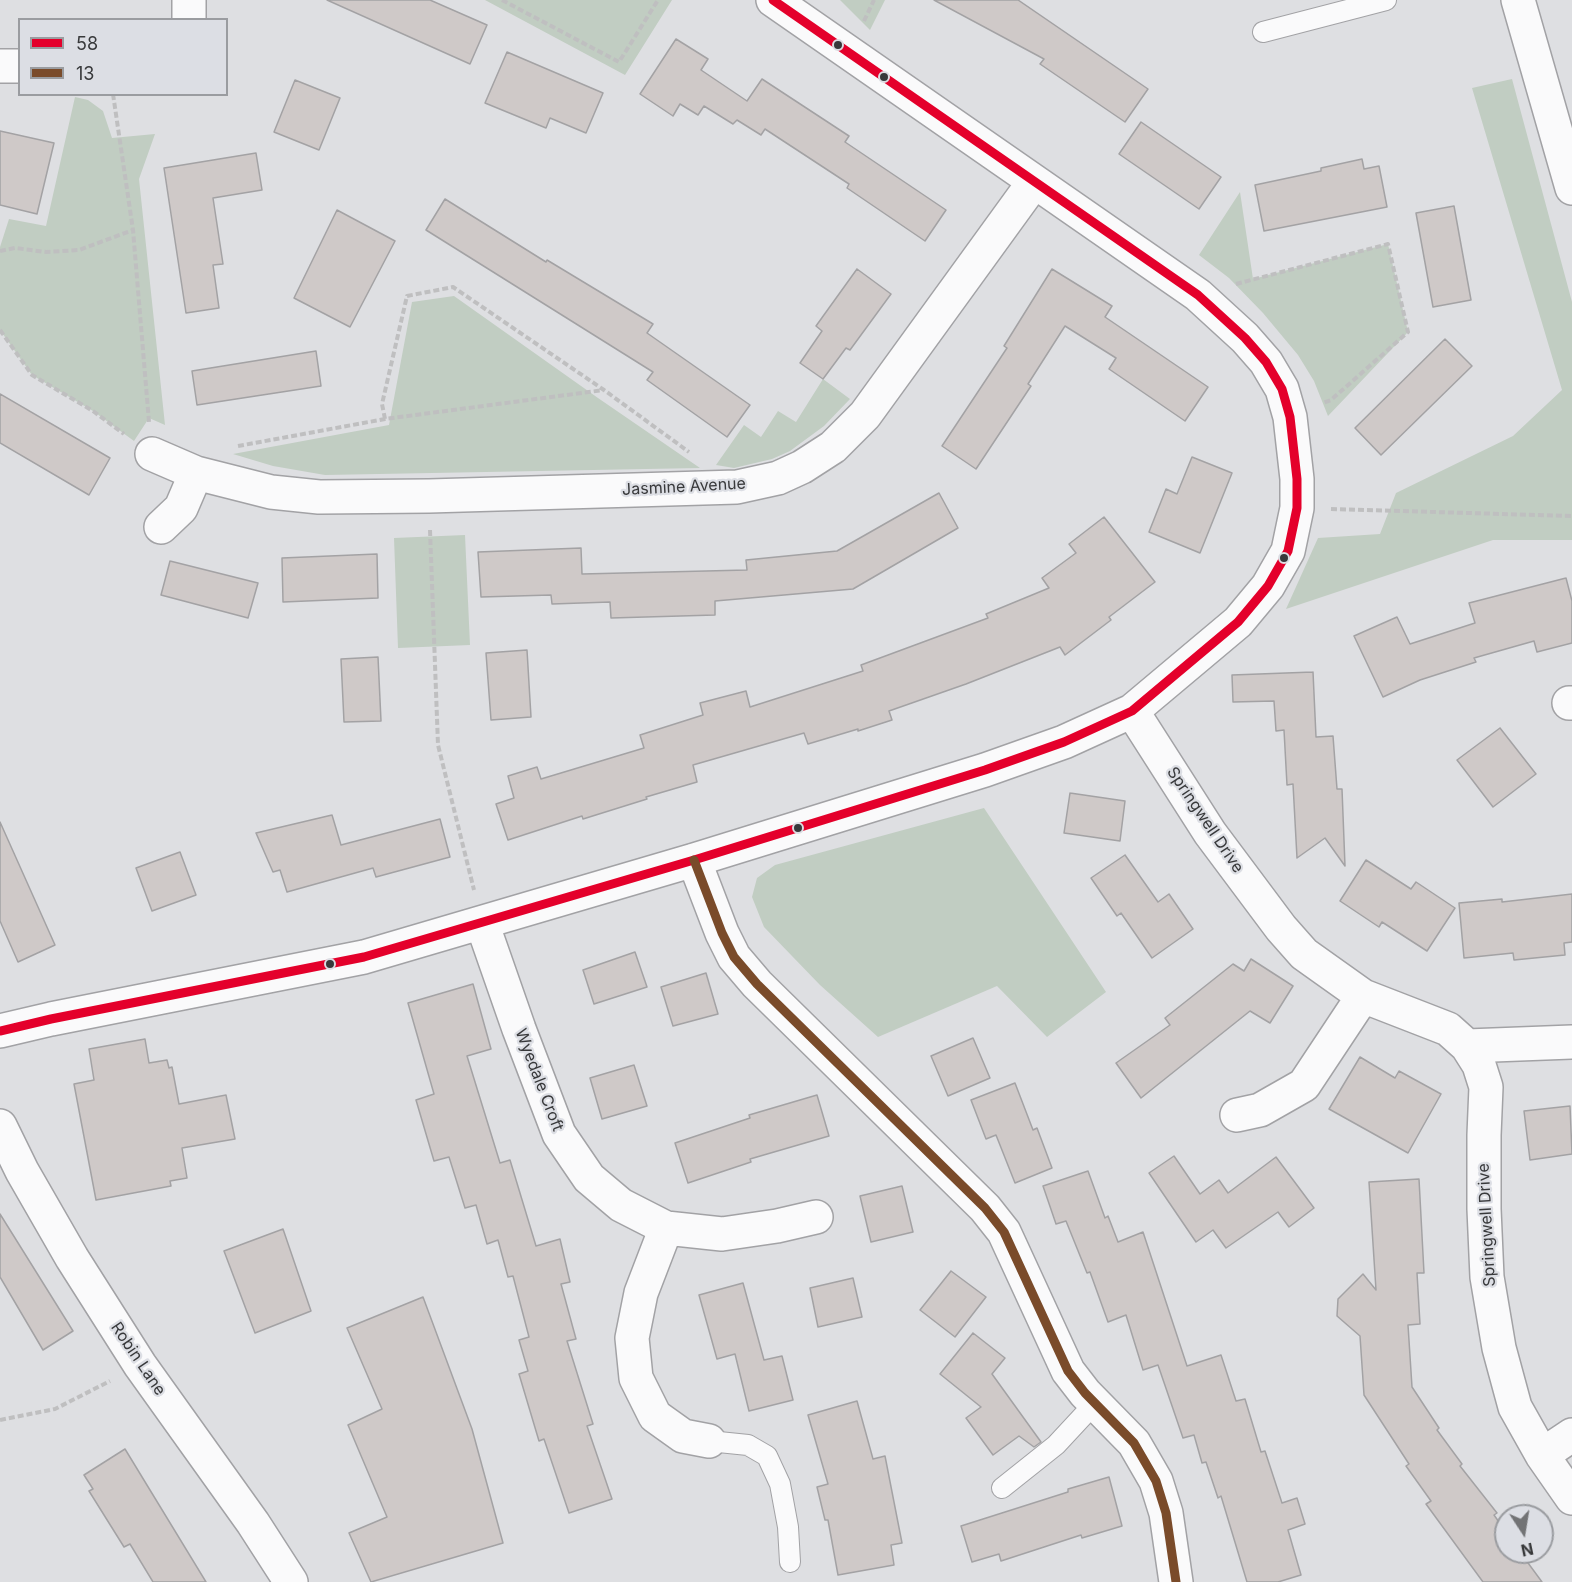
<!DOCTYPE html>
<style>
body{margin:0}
#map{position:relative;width:1572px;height:1582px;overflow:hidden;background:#dedfe2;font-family:Inter,sans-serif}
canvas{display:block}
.legend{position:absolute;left:18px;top:18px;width:210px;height:78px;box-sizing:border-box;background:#dcdee4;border:2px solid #9a9ca0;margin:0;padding:8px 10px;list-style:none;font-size:18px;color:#38393b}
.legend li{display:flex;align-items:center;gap:12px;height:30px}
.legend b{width:30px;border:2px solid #9a9ca0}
.north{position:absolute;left:1494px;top:1504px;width:60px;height:60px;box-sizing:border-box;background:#dcdee4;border:2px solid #9a9ca0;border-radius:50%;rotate:168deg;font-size:16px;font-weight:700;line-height:24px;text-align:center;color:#38393b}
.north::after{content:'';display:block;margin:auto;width:21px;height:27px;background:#727375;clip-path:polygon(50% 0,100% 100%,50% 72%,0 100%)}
</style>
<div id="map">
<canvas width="1572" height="1582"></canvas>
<ul class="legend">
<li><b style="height:8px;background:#e4002b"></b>58</li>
<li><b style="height:8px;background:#7a4b2a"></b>13</li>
</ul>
<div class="north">N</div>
</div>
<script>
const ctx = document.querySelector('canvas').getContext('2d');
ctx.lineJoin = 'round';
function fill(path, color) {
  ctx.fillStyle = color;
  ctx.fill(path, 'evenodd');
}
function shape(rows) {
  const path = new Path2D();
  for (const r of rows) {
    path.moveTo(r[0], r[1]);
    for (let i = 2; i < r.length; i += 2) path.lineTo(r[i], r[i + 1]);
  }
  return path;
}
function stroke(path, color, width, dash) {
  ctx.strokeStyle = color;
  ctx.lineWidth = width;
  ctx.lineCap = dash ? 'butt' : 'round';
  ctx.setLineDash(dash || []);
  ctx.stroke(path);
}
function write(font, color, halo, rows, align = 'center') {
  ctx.font = font + ' Inter,sans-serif';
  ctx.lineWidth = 4.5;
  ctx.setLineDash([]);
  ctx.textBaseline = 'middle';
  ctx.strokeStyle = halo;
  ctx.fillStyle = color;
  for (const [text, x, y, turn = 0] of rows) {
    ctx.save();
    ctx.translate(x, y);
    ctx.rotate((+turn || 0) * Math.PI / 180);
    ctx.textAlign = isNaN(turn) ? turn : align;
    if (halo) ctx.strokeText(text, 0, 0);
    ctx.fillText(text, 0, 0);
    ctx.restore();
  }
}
const green = shape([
 [485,0,672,0,625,75],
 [840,0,885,0,870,30],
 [1512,79,1572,302,1572,540,1493,540,1286,609,1318,538,1380,534,1396,493,1513,436,1562,390,1472,88],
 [75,97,88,100,103,111,112,138,155,134,139,179,165,425,149,418,134,441,93,411,32,375,0,330,0,247,9,219,46,226],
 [1240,192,1253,279,1388,244,1408,332,1328,416,1314,381,1298,355,1263,313,1229,278,1199,255],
 [454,296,598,398,700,468,325,475,273,466,233,454,389,425,412,302],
 [823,379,850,399,824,426,790,451,772,459,734,468,716,465,744,425,761,437,778,411,796,422],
 [465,535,470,645,398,648,394,538],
 [984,808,1106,992,1047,1037,997,986,878,1037,820,985,764,927,752,897,757,878,775,865]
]);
const building = shape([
 [327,0,430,0,487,25,470,64,327,0],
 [934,0,1018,0,1148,89,1125,122,1040,64,1044,59,934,0],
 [676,39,708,59,701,70,747,101,762,79,849,136,845,142,946,210,925,241,847,188,849,184,765,129,761,135,737,120,733,124,704,106,698,115,680,104,673,116,640,94,676,39],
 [507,52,603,93,586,133,550,118,546,128,485,103,507,52],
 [295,80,340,98,319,150,274,132,295,80],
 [1141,122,1221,177,1199,209,1119,154,1141,122],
 [0,131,54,143,37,214,0,205,0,131],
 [256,153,262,190,213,198,223,264,213,265,219,308,186,313,164,168,256,153],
 [1362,159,1364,169,1379,166,1387,207,1264,231,1255,185,1321,171,1321,168,1362,159],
 [445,199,546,262,547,260,653,324,647,333,750,405,727,437,647,380,653,372,426,230,445,199],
 [1454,206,1471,300,1433,307,1416,213,1454,206],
 [337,210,395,241,350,327,294,298,337,210],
 [857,269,891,294,850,350,846,348,823,379,800,363,822,331,816,326,857,269],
 [1052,269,1112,306,1105,317,1208,387,1185,421,1109,369,1116,358,1065,326,1028,384,1031,386,976,469,942,446,1007,348,1004,346,1052,269],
 [1445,339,1472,366,1381,455,1355,428,1445,339],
 [316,351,321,386,197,405,192,371,316,351],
 [0,394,110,458,89,495,0,443,0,394],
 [1192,457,1232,473,1200,553,1149,532,1166,489,1177,494,1192,457],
 [939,493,958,528,853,589,715,601,715,615,611,618,610,602,552,604,551,595,481,597,478,552,581,548,582,574,747,570,746,560,837,551,939,493],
 [1104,517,1155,582,1109,617,1111,620,1065,655,1060,647,966,684,889,711,892,720,858,731,858,729,808,744,804,733,693,765,697,782,646,797,647,799,583,819,582,816,508,840,496,804,514,798,508,776,537,767,541,779,644,748,640,735,703,715,700,703,746,691,750,707,863,671,861,665,988,618,986,614,1049,588,1042,578,1076,553,1069,544,1104,517],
 [377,554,378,598,283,602,282,558,377,554],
 [170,561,258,583,248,618,161,595,170,561],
 [1566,578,1572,601,1572,643,1537,652,1534,641,1474,658,1476,662,1420,680,1383,697,1354,636,1397,617,1410,644,1475,623,1469,603,1566,578],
 [527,650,531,717,491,720,486,653,527,650],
 [378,657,381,721,344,722,341,659,378,657],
 [1313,672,1316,737,1333,736,1337,789,1342,789,1345,866,1325,838,1297,858,1293,784,1287,785,1284,730,1276,731,1274,701,1233,702,1232,675,1313,672],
 [1500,728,1536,774,1493,807,1457,760,1500,728],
 [1070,793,1125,801,1120,841,1064,833,1070,793],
 [332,815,341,845,440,819,450,857,376,877,373,868,287,892,280,870,273,872,256,833,332,815],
 [0,822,55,945,18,962,0,921,0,822],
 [180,852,196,895,152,911,136,868,180,852],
 [1125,855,1158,902,1169,894,1193,929,1152,958,1121,913,1117,916,1091,878,1125,855],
 [1366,860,1411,889,1416,882,1455,908,1427,951,1382,922,1379,927,1340,901,1366,860],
 [1572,894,1572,942,1564,943,1565,955,1514,960,1513,953,1464,958,1459,903,1502,899,1502,902,1572,894],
 [635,952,647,987,594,1004,583,970,635,952],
 [1251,959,1293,986,1270,1023,1250,1011,1141,1098,1116,1063,1170,1025,1165,1018,1233,964,1244,971,1251,959],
 [706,973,718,1014,673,1026,661,987,706,973],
 [473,984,491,1049,467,1056,500,1163,510,1160,536,1246,560,1239,570,1282,561,1284,576,1339,567,1341,593,1424,587,1426,612,1499,569,1513,544,1439,539,1441,519,1374,528,1371,519,1340,529,1337,513,1276,508,1277,498,1240,487,1244,476,1205,465,1208,449,1157,434,1161,416,1100,434,1094,408,1003,473,984],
 [973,1038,990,1078,948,1096,931,1056,973,1038],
 [145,1039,149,1063,167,1060,169,1068,172,1067,179,1104,226,1095,235,1139,182,1148,187,1178,170,1181,171,1186,96,1200,74,1084,94,1080,89,1049,145,1039],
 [1360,1057,1395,1078,1399,1071,1441,1094,1408,1153,1329,1109,1360,1057],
 [634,1065,647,1106,602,1119,590,1078,634,1065],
 [1015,1083,1033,1130,1037,1128,1052,1168,1015,1183,996,1135,986,1139,971,1100,1015,1083],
 [817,1095,829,1136,750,1159,751,1162,688,1183,675,1143,750,1118,749,1115,817,1095],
 [1570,1106,1572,1154,1530,1160,1524,1111,1570,1106],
 [1174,1156,1200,1194,1219,1180,1228,1193,1276,1157,1314,1208,1289,1227,1278,1212,1226,1248,1213,1230,1196,1242,1149,1173,1174,1156],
 [1088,1171,1105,1218,1108,1216,1118,1242,1143,1232,1187,1366,1221,1355,1236,1401,1245,1399,1261,1452,1265,1451,1282,1503,1297,1498,1305,1524,1288,1530,1301,1575,1278,1582,1247,1582,1221,1496,1218,1498,1206,1462,1202,1463,1194,1435,1183,1438,1158,1365,1143,1370,1126,1315,1108,1322,1090,1272,1087,1273,1066,1221,1056,1224,1043,1186,1088,1171],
 [1419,1179,1424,1273,1417,1273,1420,1324,1408,1325,1412,1387,1439,1428,1437,1430,1462,1464,1460,1466,1497,1513,1494,1515,1506,1532,1506,1552,1520,1552,1542,1582,1483,1582,1426,1504,1431,1501,1406,1466,1409,1464,1364,1395,1360,1336,1337,1316,1338,1299,1363,1274,1376,1290,1369,1182,1419,1179],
 [902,1186,913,1232,871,1242,860,1196,902,1186],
 [0,1214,73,1331,43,1350,0,1277,0,1214],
 [283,1229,311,1311,255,1333,224,1251,283,1229],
 [951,1271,986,1297,955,1337,920,1310,951,1271],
 [853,1278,862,1317,818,1327,810,1288,853,1278],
 [743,1283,764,1360,782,1356,793,1400,749,1411,735,1354,717,1359,699,1295,743,1283],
 [423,1297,472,1429,503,1543,371,1582,349,1533,387,1517,348,1425,382,1409,347,1328,423,1297],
 [973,1333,1005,1358,992,1374,1041,1442,1034,1447,1019,1436,993,1455,966,1418,981,1407,940,1374,973,1333],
 [857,1401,873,1459,885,1456,902,1543,891,1545,894,1565,838,1575,828,1520,825,1520,817,1487,828,1484,808,1415,857,1401],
 [125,1449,206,1582,153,1582,130,1544,124,1547,89,1491,93,1489,84,1475,125,1449],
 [1109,1477,1122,1526,1082,1538,1081,1535,1001,1561,999,1554,972,1562,961,1526,1068,1492,1068,1489,1109,1477]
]);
const path = shape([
 [502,0,619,62,658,0],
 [864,21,874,0],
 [113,94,133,230,149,422],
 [0,251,15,248,46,252,79,250,133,230],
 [1236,284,1388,244,1408,332,1331,400,1323,403],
 [0,330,32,375,93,411,124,434],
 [385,419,382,404,407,296,453,287,604,390,689,452],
 [238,446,385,419,604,390],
 [1331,509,1572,516],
 [430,530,438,745,474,890],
 [0,1420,55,1409,110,1381]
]);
const service = shape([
 [1263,32,1386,0],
 [709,1441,748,1445,767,1456,780,1484,788,1527,790,1562],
 [1002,1488,1056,1445,1095,1403]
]);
const minor = shape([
 [189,0,189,20],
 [1518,0,1572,188],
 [0,66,20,66],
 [152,454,196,473,181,508,161,527],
 [196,473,271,492,319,497,429,496,737,487,778,478,802,467,833,447,865,415,1034,182],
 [1569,703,1572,703],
 [1132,711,1210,833,1281,928,1304,954,1363,996,1448,1029,1467,1046,1479,1065,1486,1087,1484,1135,1484,1209,1487,1277,1499,1348,1515,1407,1542,1455,1572,1498],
 [694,860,722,933,734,957,757,984,985,1208,1004,1232,1068,1371,1085,1393,1134,1443,1156,1481,1166,1513,1176,1582],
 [482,923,519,1029,559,1134,589,1178,621,1205,666,1228,722,1234,777,1226,816,1217],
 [0,1031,51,1019,364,957,694,860,985,770,1064,742,1132,711,1238,622,1268,586,1288,551,1297,508,1297,479,1290,417,1282,389,1266,362,1245,338,1198,295,773,0],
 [1467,1046,1572,1042],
 [1237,1115,1260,1110,1304,1085,1363,996],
 [666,1228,641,1293,632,1338,636,1378,655,1416,683,1436,709,1441],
 [1542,1455,1572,1435]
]);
const tertiary = shape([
 [0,1126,22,1171,72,1258,140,1365,253,1523,291,1582]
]);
const bus1 = shape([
 [0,1031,51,1019,364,957,694,860,985,770,1064,742,1132,711,1238,622,1268,586,1288,551,1297,508,1297,479,1290,417,1282,389,1266,362,1245,338,1198,295,773,0]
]);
const bus2 = shape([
 [694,860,722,933,734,957,757,984,985,1208,1004,1232,1068,1371,1085,1393,1134,1443,1156,1481,1166,1513,1176,1582]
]);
const markers = [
 [838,45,5,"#38393b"],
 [884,77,5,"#38393b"],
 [1284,558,5,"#38393b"],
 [798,828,5,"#38393b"],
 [330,964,5,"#38393b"]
];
const streetNames = [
 ["Jasmine Avenue",684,487,-3],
 ["Springwell Drive",1205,820,56],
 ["Wyedale Croft",539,1080,69],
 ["Springwell Drive",1487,1225,-93],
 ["Robin Lane",138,1359,56]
];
fill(green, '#c1cdc2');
fill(building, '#cfc9c8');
stroke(building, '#a3a2a4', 1.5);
stroke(service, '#a2a2a5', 22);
stroke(minor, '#a2a2a5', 36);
stroke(tertiary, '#a2a2a5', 36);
stroke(path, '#bfbfc0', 4, [6, 3]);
stroke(service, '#fafafb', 20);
stroke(minor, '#fafafb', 33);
stroke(tertiary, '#fafafb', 33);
stroke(bus1, '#e4002b', 9);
stroke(bus2, '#7a4b2a', 9);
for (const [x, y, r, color] of markers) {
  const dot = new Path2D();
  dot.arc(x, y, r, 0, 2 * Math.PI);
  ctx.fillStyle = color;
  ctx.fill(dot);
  stroke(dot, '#dcdee4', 2);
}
write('16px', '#38393b', '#dcdee4', streetNames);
</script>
